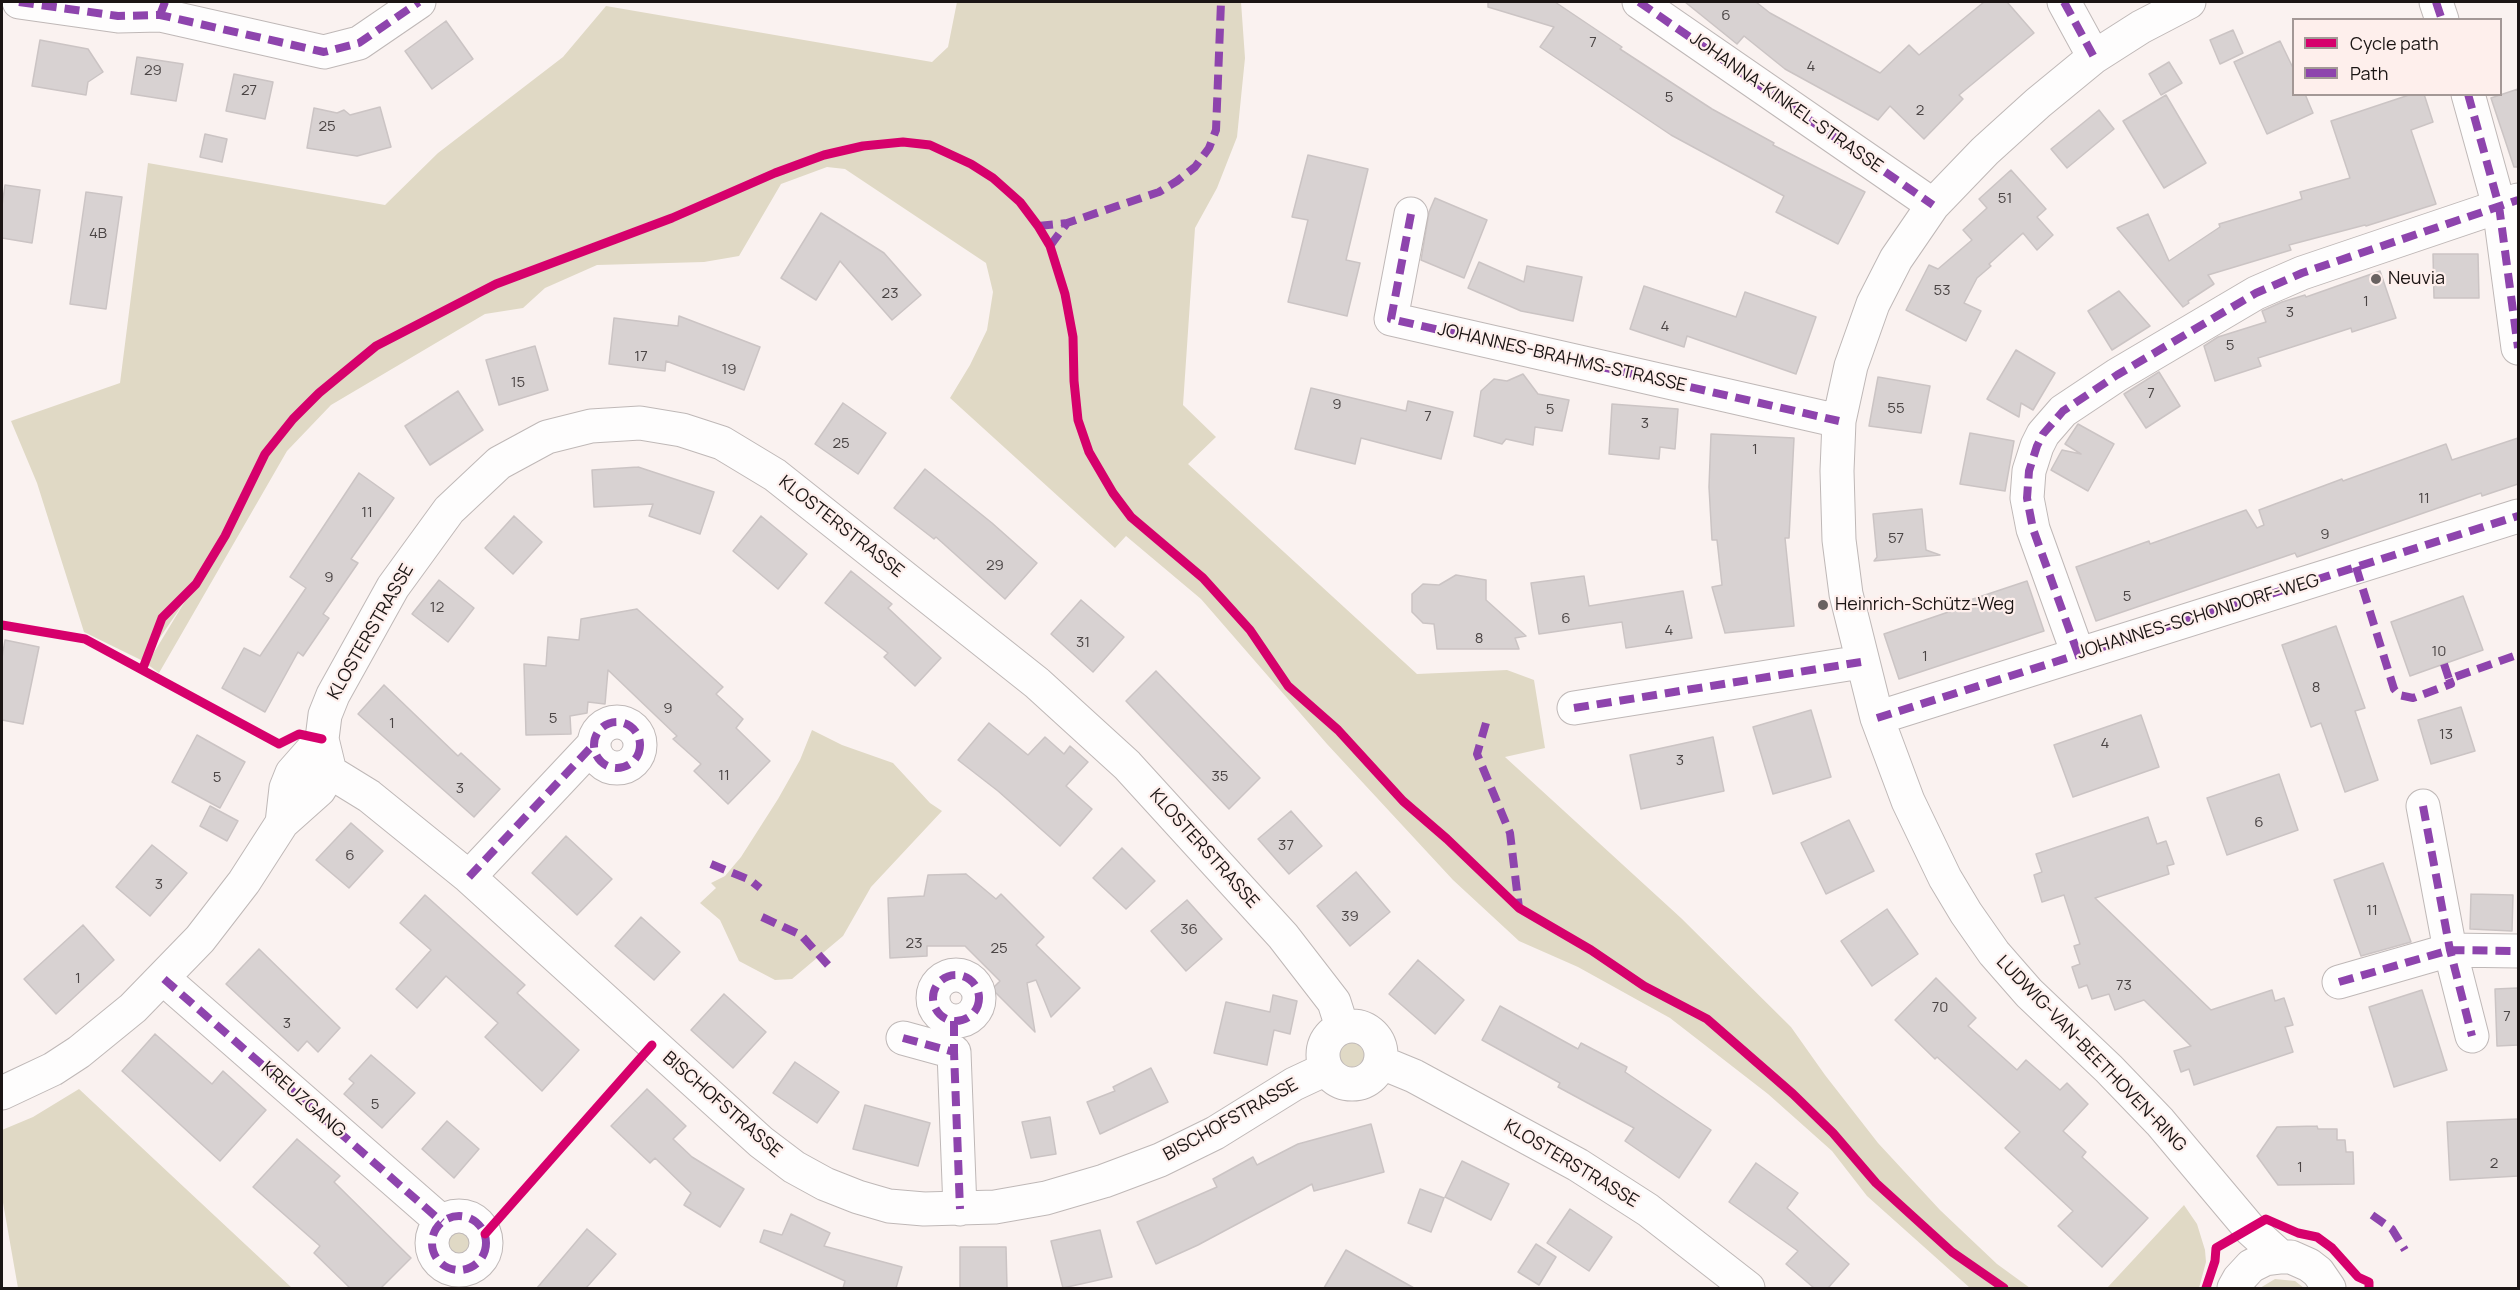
<!DOCTYPE html>
<meta charset="utf-8">
<style>
body{margin:0}
#map{position:relative;width:2520px;height:1290px;overflow:hidden;background:#faf2f0;font-family:Manrope,sans-serif}
canvas{display:block}
.frame{position:absolute;inset:0;border:3px solid #1b1514;pointer-events:none}
.legend{position:absolute;left:2292px;top:18px;width:210px;height:78px;box-sizing:border-box;background:#feefec;border:2px solid #a39896;margin:0;padding:8px 10px;list-style:none;font-size:18px;color:#1b1514}
.legend li{display:flex;align-items:center;gap:12px;height:30px}
.legend b{width:30px;border:2px solid #a39896}
</style>
<div id="map">
<canvas width="2520" height="1290"></canvas>
<div class="frame"></div>
<ul class="legend">
<li><b style="height:8px;background:#d6006c"></b>Cycle path</li>
<li><b style="height:8px;background:#8e44ad"></b>Path</li>
</ul>
</div>
<script>
const ctx = document.querySelector('canvas').getContext('2d');
ctx.lineJoin = 'round';
function fill(path, color) {
  ctx.fillStyle = color;
  ctx.fill(path, 'evenodd');
}
function shape(rows) {
  const path = new Path2D();
  for (const r of rows) {
    if (r.length === 3) {
      path.moveTo(r[0] + r[2], r[1]);
      path.arc(r[0], r[1], r[2], 0, 2 * Math.PI);
      continue;
    }
    path.moveTo(r[0], r[1]);
    for (let i = 2; i < r.length; i += 2) path.lineTo(r[i], r[i + 1]);
  }
  return path;
}
function stroke(path, color, width, dash) {
  ctx.strokeStyle = color;
  ctx.lineWidth = width;
  ctx.lineCap = dash ? 'butt' : 'round';
  ctx.setLineDash(dash || []);
  ctx.stroke(path);
}
function write(font, color, halo, rows, align = 'center') {
  ctx.font = font + ' Manrope,sans-serif';
  ctx.lineWidth = 4.5;
  ctx.setLineDash([]);
  ctx.textBaseline = 'middle';
  ctx.strokeStyle = halo;
  ctx.fillStyle = color;
  for (const [text, x, y, turn = 0] of rows) {
    ctx.save();
    ctx.translate(x, y);
    ctx.rotate((+turn || 0) * Math.PI / 180);
    ctx.textAlign = isNaN(turn) ? turn : align;
    if (halo) ctx.strokeText(text, 0, 0);
    ctx.fillText(text, 0, 0);
    ctx.restore();
  }
}
const green = shape([
 [957,2,1241,2,1245,58,1237,137,1217,188,1195,228,1183,405,1216,437,1188,464,1417,674,1507,670,1534,680,1545,748,1505,757,1681,918,1791,1027,1825,1075,1878,1143,1940,1210,1997,1264,2030,1288,1970,1288,1867,1196,1832,1151,1768,1094,1670,1018,1578,967,1519,941,1453,880,1327,744,1201,599,1126,536,1115,548,950,398,970,365,987,330,993,292,986,263,845,169,827,167,781,184,739,256,704,262,597,265,545,288,523,308,485,314,331,405,287,451,159,673,147,664,187,598,146,658,141,660,84,632,37,483,11,421,120,383,148,163,385,205,438,153,563,57,606,6,932,62,948,47],
 [812,730,842,745,893,763,930,803,942,811,871,887,843,936,792,979,775,980,739,961,720,920,700,903,716,888,711,883,725,876,741,857,778,799,800,760],
 [1352,1055,18],
 [79,1089,292,1288,18,1288,2,1197,2,1130,33,1117],
 [2184,1205,2197,1224,2205,1250,2206,1262,2199,1288,2107,1288],
 [459,1243,15],
 [2275,1279,2295,1281,2304,1288,2260,1288]
]);
const building = shape([
 [1488,2,1555,2,1622,47,1620,49,1712,109,1774,143,1773,145,1865,192,1838,244,1776,212,1784,196,1671,135,1540,47,1554,27,1488,7,1488,2],
 [1685,2,1756,2,1770,13,1880,73,1909,45,1919,55,1984,2,2007,2,2034,33,1959,95,1963,99,1924,139,1890,106,1878,120,1785,69,1744,36,1737,44,1685,2],
 [446,21,473,59,432,89,405,51,446,21],
 [2233,30,2243,53,2220,64,2210,40,2233,30],
 [40,40,88,49,103,72,88,82,86,95,32,86,40,40],
 [2280,41,2294,70,2294,94,2305,94,2313,113,2267,134,2234,62,2280,41],
 [137,57,183,64,176,101,131,94,137,57],
 [2169,62,2182,83,2161,95,2149,74,2169,62],
 [234,74,273,82,265,119,226,111,234,74],
 [2518,89,2518,167,2514,167,2491,98,2518,89],
 [2412,94,2424,94,2433,122,2411,130,2436,204,2366,226,2365,225,2289,245,2291,250,2208,275,2214,284,2188,301,2189,303,2183,307,2117,228,2148,214,2169,261,2220,227,2219,224,2302,199,2300,192,2350,178,2331,121,2412,94],
 [2166,95,2206,163,2164,188,2123,121,2166,95],
 [380,107,391,147,357,156,307,148,314,108,337,113,344,110,350,115,380,107],
 [2099,110,2114,129,2067,168,2051,149,2099,110],
 [205,134,227,139,222,162,200,157,205,134],
 [1308,155,1368,169,1346,260,1360,263,1347,316,1288,302,1308,220,1292,217,1308,155],
 [2011,170,2046,209,2037,217,2053,235,2037,250,2023,233,1989,264,1991,266,1977,278,1964,303,1981,311,1966,341,1906,310,1929,265,1938,269,1972,240,1963,230,1987,208,1979,199,2011,170],
 [5,185,40,190,32,243,2,238,2,206,5,185],
 [86,192,122,197,106,309,70,304,86,192],
 [1435,198,1487,220,1464,278,1421,260,1429,212,1435,198],
 [821,213,884,253,921,295,892,320,840,261,816,300,781,278,821,213],
 [2433,254,2478,254,2479,298,2434,298,2433,254],
 [1479,262,1524,282,1527,266,1582,277,1573,321,1521,311,1468,288,1479,262],
 [2380,271,2396,318,2352,332,2351,328,2258,358,2261,366,2215,381,2204,346,2218,337,2266,322,2262,311,2282,302,2305,295,2306,297,2380,271],
 [1644,286,1736,317,1745,292,1816,317,1796,374,1687,336,1684,347,1630,329,1644,286],
 [2119,291,2150,326,2112,350,2088,311,2119,291],
 [679,316,760,347,744,390,666,361,665,371,609,364,614,318,678,326,679,316],
 [535,346,548,390,499,405,486,360,535,346],
 [2016,350,2055,373,2033,410,2021,403,2019,417,1987,399,2016,350],
 [2159,372,2180,406,2146,428,2124,394,2159,372],
 [1523,374,1538,394,1569,400,1562,431,1535,427,1533,445,1506,439,1502,444,1474,436,1481,391,1494,379,1507,381,1523,374],
 [1878,377,1930,386,1921,433,1869,426,1878,377],
 [1311,388,1406,411,1408,401,1453,412,1441,459,1361,438,1355,464,1295,449,1311,388],
 [458,391,483,430,430,465,405,426,458,391],
 [843,403,886,433,858,474,815,444,843,403],
 [1612,404,1678,409,1675,449,1660,447,1659,459,1609,454,1612,404],
 [2078,424,2114,444,2088,491,2051,470,2062,450,2081,454,2065,444,2078,424],
 [1970,433,2014,441,2005,491,1960,484,1970,433],
 [1711,434,1794,438,1789,538,1785,538,1794,626,1725,633,1712,587,1722,585,1717,540,1712,540,1709,487,1711,434],
 [2518,438,2518,484,2482,496,2481,493,2297,557,2295,553,2096,621,2076,567,2149,541,2150,544,2246,510,2257,528,2264,525,2259,510,2342,479,2343,481,2446,444,2452,460,2518,438],
 [638,467,714,492,700,534,649,516,653,504,594,507,592,470,638,467],
 [925,469,992,523,1037,563,1005,599,936,537,934,539,894,508,925,469],
 [359,473,394,498,351,559,358,563,323,614,329,618,303,656,298,652,265,712,222,688,244,648,260,656,306,588,290,577,359,473],
 [1922,509,1926,550,1940,555,1874,561,1877,557,1873,514,1922,509],
 [514,516,542,542,513,574,485,548,514,516],
 [761,516,807,554,778,589,733,551,761,516],
 [851,571,892,604,888,608,941,658,915,686,884,657,888,653,825,603,851,571],
 [1456,575,1486,580,1486,600,1526,636,1515,638,1519,649,1437,649,1434,624,1423,623,1412,612,1412,594,1423,584,1439,585,1456,575],
 [1584,576,1589,606,1683,591,1692,638,1626,648,1622,622,1539,634,1531,583,1584,576],
 [439,580,474,608,448,642,412,614,439,580],
 [2027,581,2044,631,1899,679,1884,634,1966,606,1964,602,2027,581],
 [2463,596,2483,650,2410,676,2391,622,2463,596],
 [1081,600,1124,637,1093,672,1051,634,1081,600],
 [637,609,723,687,716,694,743,719,736,728,770,761,728,804,694,771,701,764,673,739,677,736,608,670,605,704,588,702,587,713,570,716,571,734,526,735,524,664,546,666,548,637,579,640,581,619,637,609],
 [2336,626,2365,708,2355,711,2378,780,2345,792,2321,723,2311,727,2282,645,2336,626],
 [5,640,39,647,23,724,2,720,2,658,5,640],
 [1156,671,1260,778,1229,809,1126,701,1156,671],
 [384,685,458,756,461,753,500,789,474,817,358,714,384,685],
 [2461,707,2475,751,2431,764,2418,720,2461,707],
 [1811,710,1831,777,1773,794,1753,727,1811,710],
 [2141,715,2159,767,2073,797,2054,745,2141,715],
 [989,723,1028,755,1045,737,1064,754,1070,746,1088,762,1066,786,1092,809,1060,846,998,791,958,760,989,723],
 [197,735,245,762,220,808,172,782,197,735],
 [1713,737,1724,791,1641,809,1630,755,1713,737],
 [2279,774,2298,830,2227,855,2207,798,2279,774],
 [210,806,238,821,227,841,200,826,210,806],
 [1291,811,1322,846,1289,874,1258,839,1291,811],
 [2148,817,2157,844,2166,841,2174,864,2167,866,2169,874,2095,898,2211,1010,2272,990,2275,1001,2284,998,2293,1025,2285,1027,2293,1052,2194,1085,2189,1069,2181,1072,2174,1051,2191,1046,2144,1000,2115,1010,2109,994,2092,999,2087,985,2079,988,2072,967,2080,964,2074,946,2080,944,2064,895,2042,902,2034,875,2042,872,2036,854,2148,817],
 [1849,820,1874,871,1826,894,1801,843,1849,820],
 [351,823,383,851,349,888,316,860,351,823],
 [566,836,612,879,577,915,532,873,566,836],
 [152,845,187,873,150,916,116,887,152,845],
 [1122,848,1155,881,1126,909,1093,878,1122,848],
 [2383,863,2411,942,2361,956,2334,880,2383,863],
 [1356,872,1390,912,1350,946,1317,906,1356,872],
 [966,874,996,899,1001,894,1044,937,1036,945,1080,988,1051,1017,1036,980,1027,983,1035,1032,992,989,1000,981,965,946,927,946,927,956,890,958,888,898,924,896,928,875,966,874],
 [2471,894,2513,895,2512,931,2470,929,2471,894],
 [425,895,525,985,517,993,579,1050,542,1091,485,1037,498,1023,446,976,417,1008,396,989,431,950,400,923,425,895],
 [1187,900,1222,939,1186,971,1151,931,1187,900],
 [1887,909,1918,954,1872,986,1841,941,1887,909],
 [641,917,680,952,654,980,615,946,641,917],
 [83,925,114,960,56,1014,24,979,83,925],
 [259,949,340,1028,318,1052,307,1041,298,1051,226,984,259,949],
 [1418,960,1464,1000,1435,1034,1389,994,1418,960],
 [1936,978,1976,1018,1968,1026,2017,1070,2026,1060,2060,1090,2067,1083,2088,1104,2063,1131,2086,1152,2082,1157,2148,1218,2102,1267,2058,1226,2073,1211,2005,1148,2020,1132,1937,1057,1935,1059,1895,1020,1936,978],
 [2518,988,2518,1045,2497,1046,2495,989,2518,988],
 [2422,990,2447,1070,2394,1087,2369,1007,2422,990],
 [724,994,766,1032,733,1068,691,1030,724,994],
 [1273,995,1297,1001,1290,1034,1274,1030,1267,1065,1214,1053,1226,1002,1270,1012,1273,995],
 [1500,1006,1578,1049,1581,1043,1627,1067,1625,1072,1711,1130,1679,1178,1625,1141,1634,1128,1558,1087,1560,1083,1482,1040,1500,1006],
 [155,1034,212,1084,223,1071,266,1110,220,1161,122,1071,155,1034],
 [371,1055,415,1093,382,1128,344,1094,354,1083,349,1079,371,1055],
 [795,1062,839,1092,817,1123,773,1093,795,1062],
 [1151,1068,1168,1102,1100,1134,1087,1102,1115,1091,1113,1087,1151,1068],
 [647,1089,686,1126,673,1139,692,1157,744,1189,720,1227,684,1205,691,1193,655,1158,650,1163,611,1126,647,1089],
 [865,1105,930,1123,918,1166,853,1149,865,1105],
 [1050,1117,1056,1154,1031,1158,1022,1122,1050,1117],
 [2518,1119,2518,1176,2450,1180,2447,1122,2518,1119],
 [447,1121,479,1149,454,1178,422,1149,447,1121],
 [1371,1124,1384,1172,1314,1191,1312,1184,1198,1245,1156,1264,1137,1222,1217,1187,1213,1179,1253,1157,1257,1165,1298,1144,1371,1124],
 [2317,1126,2318,1129,2337,1129,2337,1140,2345,1140,2346,1152,2353,1152,2354,1184,2278,1185,2257,1156,2277,1127,2317,1126],
 [297,1139,340,1176,334,1182,411,1258,381,1288,350,1288,314,1253,320,1246,253,1187,297,1139],
 [1462,1161,1509,1184,1491,1220,1445,1197,1462,1161],
 [1756,1163,1798,1193,1787,1208,1849,1264,1828,1288,1814,1288,1786,1264,1798,1251,1729,1202,1756,1163],
 [1420,1189,1444,1198,1431,1232,1408,1223,1420,1189],
 [1570,1209,1612,1237,1589,1271,1547,1243,1570,1209],
 [791,1214,830,1233,824,1246,902,1267,896,1288,843,1288,845,1281,760,1242,764,1230,782,1235,791,1214],
 [587,1229,616,1254,586,1288,537,1288,587,1229],
 [1100,1230,1112,1277,1063,1288,1051,1241,1100,1230],
 [1536,1244,1556,1257,1539,1285,1518,1272,1536,1244],
 [960,1247,1006,1247,1007,1288,960,1288,960,1247],
 [1346,1250,1414,1288,1324,1288,1346,1250]
]);
const minor = shape([
 [19,2,118,16,160,15,324,52,359,43,419,2],
 [1639,2,1933,205],
 [2064,2,2094,57],
 [2189,2,2141,27,2094,57,2038,103,1985,151,1933,205,1896,259,1873,304,1851,366,1839,421,1837,471,1839,540,1846,594,1877,718,1908,801,1945,878,1966,913,1994,953,2029,993,2109,1069,2160,1122,2250,1229,2281,1257],
 [2436,2,2442,20],
 [2468,94,2499,206,2518,348],
 [1411,214,1391,319,1839,421],
 [2078,654,2033,529,2027,498,2029,471,2037,446,2043,434,2063,411,2117,375,2256,293,2302,273,2518,200],
 [1574,708,1861,662],
 [1877,718,2518,516],
 [617,745,23],
 [330,772,369,796,469,877,761,1142,794,1167,825,1184,858,1197,889,1206,924,1209,995,1207,1046,1198,1104,1181,1160,1160,1215,1133,1294,1084,1326,1069],
 [2423,806,2450,950,2472,1036],
 [282,823,286,788,292,773,322,739],
 [469,877,594,744],
 [956,998,23],
 [164,979,442,1222],
 [2339,982,2450,950,2518,951],
 [1352,1055,29],
 [903,1038,954,1052,960,1209],
 [1380,1062,1414,1076,1578,1165,1648,1210,1748,1288],
 [2,1093,53,1069,79,1052,133,1008,200,939,244,882,282,823,319,790,330,772,322,739,325,715,333,695,393,587,449,510,499,463,547,437,591,426,640,423,682,430,722,443,775,475,1037,683,1127,765,1283,936,1334,1002,1342,1027],
 [459,1243,27],
 [2234,1288,2239,1279,2251,1266,2265,1259,2281,1257,2291,1257,2309,1265,2318,1272,2329,1288]
]);
const quiet = shape([
 [19,2,118,16,160,15,324,52,359,43,419,2],
 [1639,2,1933,205],
 [2064,2,2094,57],
 [2436,2,2442,20],
 [160,15,165,2],
 [2468,94,2499,206,2518,348],
 [1411,214,1391,319,1839,421],
 [1038,226,1067,223],
 [1050,246,1067,223,1159,192,1177,181,1195,167,1209,148,1216,130,1221,2],
 [2356,567,2394,689,2399,695,2413,698,2451,684,2449,679],
 [2078,654,2033,529,2027,498,2029,471,2037,446,2043,434,2063,411,2117,375,2256,293,2302,273,2518,200],
 [2444,664,2449,679,2517,655],
 [1574,708,1861,662],
 [1877,718,2518,516],
 [617,745,23],
 [1486,723,1477,754,1510,833,1519,908],
 [2423,806,2450,950,2472,1036],
 [711,864,750,880,760,888],
 [469,877,594,744],
 [762,917,801,935,828,965],
 [956,998,23],
 [164,979,442,1222],
 [2339,982,2450,950,2518,951],
 [954,1021,954,1052],
 [903,1038,954,1052,960,1209],
 [2372,1215,2392,1229,2405,1250],
 [459,1243,27]
]);
const cycleway = shape([
 [2,625,85,639,279,744,299,734,322,739],
 [143,668,162,618,196,584,225,536,265,454,293,419,319,393,376,346,496,284,672,218,775,173,824,155,863,146,903,142,930,145,971,164,993,178,1020,202,1038,226,1050,246,1065,294,1073,337,1074,381,1078,420,1089,452,1113,493,1131,517,1203,578,1250,630,1288,686,1338,730,1403,801,1447,839,1519,908,1591,950,1644,986,1707,1019,1793,1094,1833,1133,1876,1183,1952,1252,2004,1288],
 [485,1234,652,1045],
 [2206,1288,2215,1261,2216,1248,2266,1219,2298,1233,2317,1237,2332,1248,2358,1277,2369,1282,2369,1288]
]);
const markers = [
 [2376,279,6,"#696261"],
 [1823,605,6,"#696261"]
];
const numberNames = [
 ["6",1726,16],
 ["7",1593,43],
 ["4",1811,67],
 ["29",153,71],
 ["27",249,91],
 ["5",1669,98],
 ["2",1920,111],
 ["25",327,127],
 ["51",2005,199],
 ["4B",98,234],
 ["53",1942,291],
 ["23",890,294],
 ["1",2366,302],
 ["3",2290,313],
 ["4",1665,327],
 ["5",2230,346],
 ["17",641,357],
 ["19",729,370],
 ["15",518,383],
 ["7",2151,394],
 ["9",1337,405],
 ["55",1896,409],
 ["5",1550,410],
 ["7",1428,417],
 ["3",1645,424],
 ["25",841,444],
 ["1",1755,450],
 ["11",2424,499],
 ["11",367,513],
 ["9",2325,535],
 ["57",1896,539],
 ["29",995,566],
 ["9",329,578],
 ["5",2127,597],
 ["12",437,608],
 ["6",1566,619],
 ["4",1669,631],
 ["8",1479,639],
 ["31",1083,643],
 ["10",2439,652],
 ["1",1925,657],
 ["8",2316,688],
 ["9",668,709],
 ["5",553,719],
 ["1",392,724],
 ["13",2446,735],
 ["4",2105,744],
 ["3",1680,761],
 ["11",724,776],
 ["35",1220,777],
 ["5",217,778],
 ["3",460,789],
 ["6",2259,823],
 ["37",1286,846],
 ["6",350,856],
 ["3",159,885],
 ["11",2372,911],
 ["39",1350,917],
 ["36",1189,930],
 ["23",914,944],
 ["25",999,949],
 ["1",78,979],
 ["73",2124,986],
 ["70",1940,1008],
 ["7",2507,1017],
 ["3",287,1024],
 ["5",375,1105],
 ["2",2494,1164],
 ["1",2300,1168]
];
const streetNames = [
 ["JOHANNA-KINKEL-STRASSE",1786,103,35],
 ["JOHANNES-BRAHMS-STRASSE",1562,358,13],
 ["KLOSTERSTRASSE",841,527,38],
 ["JOHANNES-SCHONDORF-WEG",2198,617,-17],
 ["KLOSTERSTRASSE",371,632,-60],
 ["KLOSTERSTRASSE",1204,849,48],
 ["LUDWIG-VAN-BEETHOVEN-RING",2091,1054,46],
 ["KREUZGANG",303,1100,41],
 ["BISCHOFSTRASSE",722,1105,41],
 ["BISCHOFSTRASSE",1231,1120,-29],
 ["KLOSTERSTRASSE",1571,1164,31]
];
const poiNames = [
 ["Neuvia",2388,279],
 ["Heinrich-Schütz-Weg",1835,605]
];
fill(green, '#e0d9c5');
fill(building, '#d8d2d2');
stroke(building, '#cbc4c4', 1.5);
stroke(minor, '#bfb8b7', 35);
stroke(minor, '#fefdfd', 33);
stroke(quiet, '#8e44ad', 8, [15, 8]);
stroke(cycleway, '#d6006c', 9);
for (const [x, y, r, color] of markers) {
  const dot = new Path2D();
  dot.arc(x, y, r, 0, 2 * Math.PI);
  ctx.fillStyle = color;
  ctx.fill(dot);
  stroke(dot, '#feefec', 2);
}
write('15px', '#4a4444', null, numberNames);
write('18px', '#1b1514', '#feefec', streetNames);
write('18px', '#1b1514', '#feefec', poiNames, 'left');
</script>
